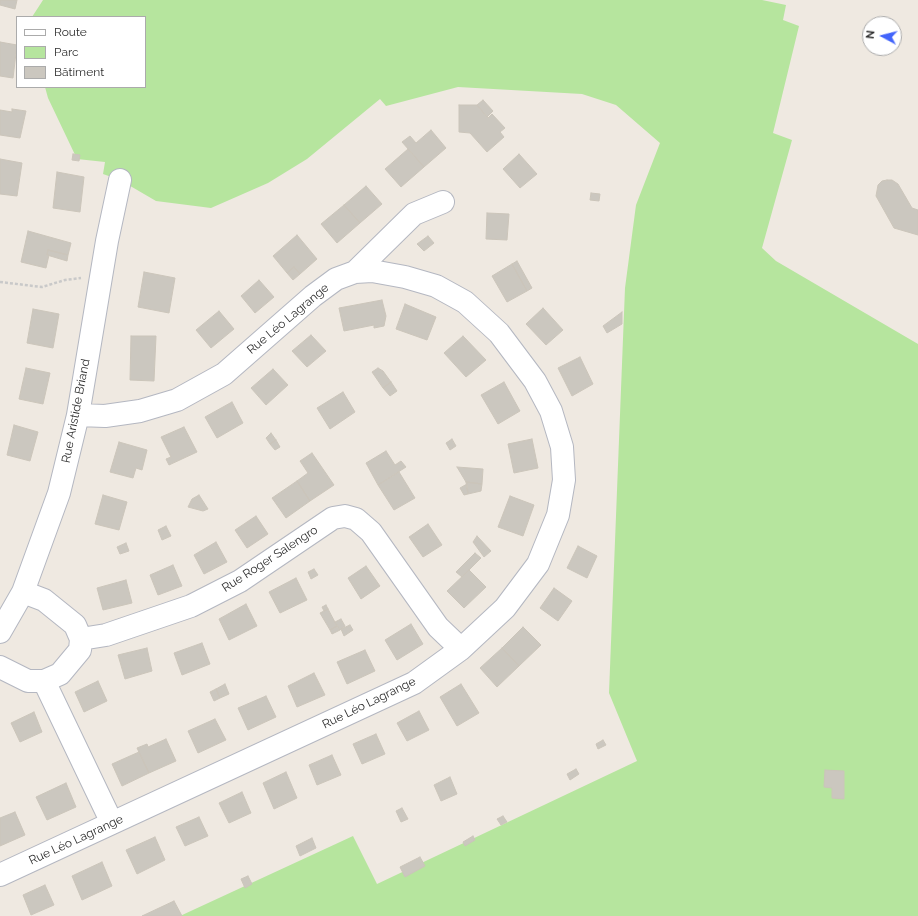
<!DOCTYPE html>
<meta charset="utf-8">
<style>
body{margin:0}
#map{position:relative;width:918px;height:916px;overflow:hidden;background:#efe9e1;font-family:Raleway,sans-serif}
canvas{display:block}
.legend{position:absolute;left:16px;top:16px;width:130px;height:72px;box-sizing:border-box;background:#fff;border:1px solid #ababab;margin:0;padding:5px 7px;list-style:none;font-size:12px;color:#2e2e2e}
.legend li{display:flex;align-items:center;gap:8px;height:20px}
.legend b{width:20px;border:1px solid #ababab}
.north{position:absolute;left:862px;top:16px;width:40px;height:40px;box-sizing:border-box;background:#fff;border:1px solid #ababab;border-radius:50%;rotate:277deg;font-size:11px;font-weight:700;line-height:16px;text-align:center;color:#2e2e2e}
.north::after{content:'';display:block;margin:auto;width:14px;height:18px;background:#4264fb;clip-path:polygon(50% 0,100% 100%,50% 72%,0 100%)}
</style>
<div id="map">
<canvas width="918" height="916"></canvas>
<ul class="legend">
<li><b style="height:5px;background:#fff"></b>Route</li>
<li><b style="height:11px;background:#b6e59e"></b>Parc</li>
<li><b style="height:11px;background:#cbc7bf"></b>Bâtiment</li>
</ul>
<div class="north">N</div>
</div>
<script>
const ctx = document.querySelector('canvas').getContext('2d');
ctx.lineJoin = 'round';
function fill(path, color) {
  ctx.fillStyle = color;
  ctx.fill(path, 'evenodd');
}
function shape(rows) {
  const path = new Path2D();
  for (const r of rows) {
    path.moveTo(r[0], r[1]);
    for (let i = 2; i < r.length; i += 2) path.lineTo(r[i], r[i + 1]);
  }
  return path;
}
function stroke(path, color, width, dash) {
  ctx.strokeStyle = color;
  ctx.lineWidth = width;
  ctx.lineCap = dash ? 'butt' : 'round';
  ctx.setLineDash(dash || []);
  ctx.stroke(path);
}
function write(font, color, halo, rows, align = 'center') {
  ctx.font = font + ' Raleway,sans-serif';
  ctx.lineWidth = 3.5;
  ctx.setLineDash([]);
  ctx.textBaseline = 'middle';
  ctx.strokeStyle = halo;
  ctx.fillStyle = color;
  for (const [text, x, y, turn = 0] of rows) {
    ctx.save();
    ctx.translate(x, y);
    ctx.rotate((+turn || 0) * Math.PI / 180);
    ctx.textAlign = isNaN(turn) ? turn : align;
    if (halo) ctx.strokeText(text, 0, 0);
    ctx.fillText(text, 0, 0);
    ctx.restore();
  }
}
const green = shape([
 [43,0,762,0,786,5,783,20,799,26,773,133,792,140,762,248,776,261,918,344,918,916,180,916,353,836,377,884,637,761,609,693,625,288,636,205,660,143,616,105,582,94,458,87,386,106,380,99,307,159,268,183,211,208,156,201,120,180,103,174,105,162,77,159,48,98,45,87,145,87,145,17,32,17]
]);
const building = shape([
 [0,0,17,0,15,9,0,5,0,0],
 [0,42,17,45,13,78,0,76,0,42],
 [483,100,493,111,487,117,477,105,483,100],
 [459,105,477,105,488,118,492,114,505,128,500,132,504,137,487,152,470,133,459,132,459,105],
 [12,109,26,111,20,138,0,135,0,110,12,112,12,109],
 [431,130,446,148,424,167,402,142,410,136,416,143,431,130],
 [408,149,424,167,401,187,385,169,408,149],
 [73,154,80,155,79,161,72,160,73,154],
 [519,154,537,174,520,188,503,169,519,154],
 [0,159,22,163,17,196,0,194,0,159],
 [57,172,84,177,80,212,53,208,57,172],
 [887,180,892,180,898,184,912,208,918,210,918,235,894,228,876,196,878,185,882,181,887,180],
 [366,186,382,204,360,223,344,205,366,186],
 [591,193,600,194,599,201,590,200,591,193],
 [344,205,360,223,337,243,321,224,344,205],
 [487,213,509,214,507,240,486,239,487,213],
 [28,231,71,243,68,255,48,250,47,255,49,255,46,268,21,262,28,231],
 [297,235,317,259,300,274,294,267,287,273,273,256,297,235],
 [428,236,434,243,424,251,417,244,428,236],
 [48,250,68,255,67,261,47,255,48,250],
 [517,261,532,288,527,291,512,264,517,261],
 [512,264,527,291,507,302,492,276,512,264],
 [294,267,300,274,293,280,287,273,294,267],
 [144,272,175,278,169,313,138,307,144,272],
 [259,280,274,297,255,313,241,296,259,280],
 [382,300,386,316,384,326,374,328,374,325,344,331,339,308,382,300],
 [405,304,436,317,427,340,396,329,405,304],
 [543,308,563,330,546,345,526,324,543,308],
 [33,309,59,314,53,348,27,343,33,309],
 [219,311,234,329,211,348,196,330,219,311],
 [622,312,622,324,607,333,603,326,622,312],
 [311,335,326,351,307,367,292,351,311,335],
 [131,336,156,336,154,381,130,380,131,336],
 [463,336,486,360,466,377,444,353,463,336],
 [580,357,593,384,572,396,558,368,580,357],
 [26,368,50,373,43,404,19,399,26,368],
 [378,368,383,371,391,382,383,388,372,372,378,368],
 [273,369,288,385,266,405,251,388,273,369],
 [391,382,397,391,390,396,383,388,391,382],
 [504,382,520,411,498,424,481,395,504,382],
 [343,392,355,412,330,429,317,408,343,392],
 [232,402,243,423,217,438,205,417,232,402],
 [14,425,38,432,30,461,7,455,14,425],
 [184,427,197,452,169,465,166,459,171,457,161,437,184,427],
 [271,433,276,440,270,444,266,438,271,433],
 [452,439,456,446,450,450,446,443,452,439],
 [532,439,538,468,514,473,508,444,532,439],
 [276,440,280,447,275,450,270,444,276,440],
 [119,442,147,450,142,470,136,468,133,478,110,472,119,442],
 [386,451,395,465,401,461,406,467,378,485,366,463,386,451],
 [312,453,334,485,310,501,297,481,308,473,300,461,312,453],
 [457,467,483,469,482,484,466,482,457,467],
 [399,472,415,498,394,510,378,485,399,472],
 [297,481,310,501,286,518,272,498,297,481],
 [466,482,482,484,481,491,468,494,466,482],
 [467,484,468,494,464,495,460,488,467,484],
 [103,495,127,502,119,530,95,524,103,495],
 [199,495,208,509,203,511,188,507,192,499,199,495],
 [510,496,534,505,523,536,498,527,510,496],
 [256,516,268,534,247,548,235,530,256,516],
 [428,524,442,545,423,557,409,537,428,524],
 [166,526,171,536,162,540,158,530,166,526],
 [477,536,491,551,484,557,473,542,477,536],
 [216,542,227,562,204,574,194,555,216,542],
 [126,543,129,551,120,554,117,547,126,543],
 [578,546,597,556,587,578,567,568,578,546],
 [475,553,481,558,462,577,456,572,475,553],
 [173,565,182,586,158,595,150,575,173,565],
 [366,566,380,586,361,599,348,578,366,566],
 [314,569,318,575,311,579,308,572,314,569],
 [469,570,486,587,464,608,447,591,469,570],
 [296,578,307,600,280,613,269,592,296,578],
 [126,580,132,603,103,610,97,588,126,580],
 [554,588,572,601,558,621,540,608,554,588],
 [246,604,257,626,229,640,219,619,246,604],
 [326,605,328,609,324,611,322,607,326,605],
 [328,609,337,626,330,630,320,613,328,609],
 [341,619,345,626,340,630,335,622,341,619],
 [411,624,423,644,397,660,385,640,411,624],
 [350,625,353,630,344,636,341,629,350,625],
 [337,626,340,630,332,634,330,630,337,626],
 [523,627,541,645,519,666,502,648,523,627],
 [202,643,210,664,182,675,174,653,202,643],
 [147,648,152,671,125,679,118,655,147,648],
 [502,648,519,666,497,687,480,668,502,648],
 [365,650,375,671,347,684,337,662,365,650],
 [314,673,325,695,297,707,288,686,314,673],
 [98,681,107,701,84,712,75,692,98,681],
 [225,684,229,694,220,698,216,689,225,684],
 [461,684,479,713,457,726,440,697,461,684],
 [216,689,220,698,214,701,210,692,216,689],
 [266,696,276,717,248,730,238,708,266,696],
 [419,711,429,730,407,741,397,723,419,711],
 [34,712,42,732,20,742,11,723,34,712],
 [215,719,226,740,198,753,188,731,215,719],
 [376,734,385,754,362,764,353,744,376,734],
 [166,739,176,761,149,773,137,748,147,744,148,747,166,739],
 [603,740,606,745,598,749,596,744,603,740],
 [139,752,149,773,122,786,112,764,139,752],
 [332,755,341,775,317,785,309,765,332,755],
 [576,769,579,774,570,780,567,774,576,769],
 [825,770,844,771,844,799,832,798,832,788,824,787,825,770],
 [286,772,297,798,274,809,263,783,286,772],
 [450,777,457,794,441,801,434,785,450,777],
 [66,783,76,807,47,820,36,797,66,783],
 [242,792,251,813,229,823,219,803,242,792],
 [402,808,408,819,401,822,396,811,402,808],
 [15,812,25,835,0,846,0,818,15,812],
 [503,816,507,822,501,825,497,819,503,816],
 [199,817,208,836,185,846,176,827,199,817],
 [473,836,475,840,465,846,463,842,473,836],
 [155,837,165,860,137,874,126,850,155,837],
 [312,838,316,848,300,856,296,846,312,838],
 [420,857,425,866,405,877,400,867,420,857],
 [102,862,112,886,82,900,72,876,102,862],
 [248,876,252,884,245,888,241,879,248,876],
 [45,885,54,905,31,915,23,895,45,885],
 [174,901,182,916,142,916,174,901]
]);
const path = shape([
 [0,282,42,287,65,280,81,278]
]);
const minor = shape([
 [355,272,414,214,443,202],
 [23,592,44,600,75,625,81,639],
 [0,632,23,592,59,493,78,415,107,241,120,180],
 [0,667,28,681,44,681,60,674,80,650,81,639,106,635,191,606,240,581,333,518,345,516,356,519,371,532,438,627,461,649],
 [44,681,112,823],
 [0,875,414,683,461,649,505,608,538,564,558,515,564,480,562,447,551,411,535,381,499,333,465,302,436,286,405,277,372,271,355,272,336,279,313,296,224,374,177,400,140,411,105,416,78,415]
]);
const streetNames = [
 ["Rue Léo Lagrange",288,319,-40],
 ["Rue Aristide Briand",76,411,-79],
 ["Rue Roger Salengro",270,559,-33],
 ["Rue Léo Lagrange",369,703,-26],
 ["Rue Léo Lagrange",76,840,-25]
];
fill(green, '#b6e59e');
fill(building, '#cbc7bf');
stroke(building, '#cbc5ba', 1);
stroke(minor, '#b4b7c1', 24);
stroke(path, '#c9c9c9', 2.5, [3, 2]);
stroke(minor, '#fff', 22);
write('12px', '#2e2e2e', '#fff', streetNames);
</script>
